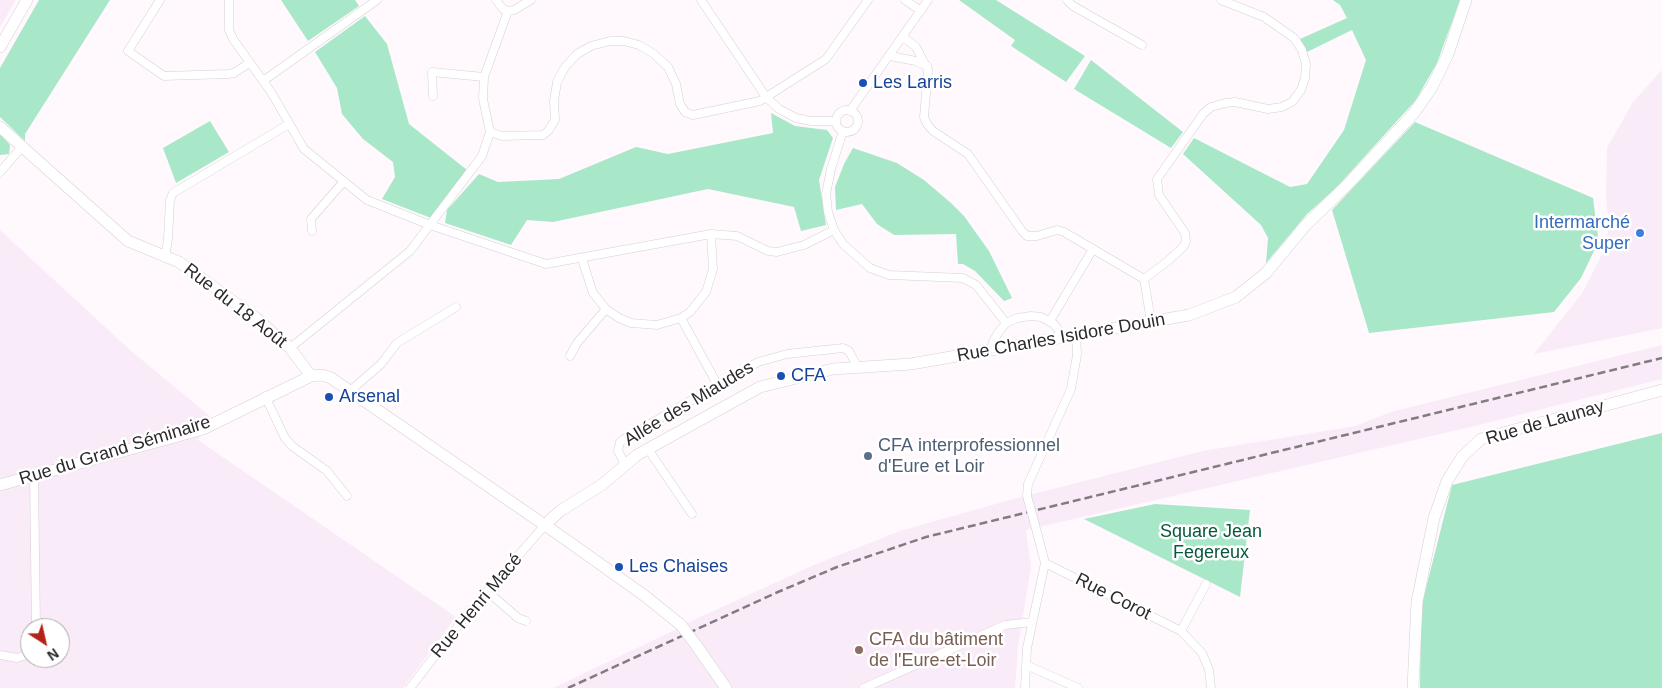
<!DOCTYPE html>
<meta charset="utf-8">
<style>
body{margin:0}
#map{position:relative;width:1662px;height:688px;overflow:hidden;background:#fff9fe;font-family:Arial,sans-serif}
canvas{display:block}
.north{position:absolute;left:20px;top:618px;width:50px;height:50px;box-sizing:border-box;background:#fff;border:1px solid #aba9ab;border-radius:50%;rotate:145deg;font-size:14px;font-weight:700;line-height:20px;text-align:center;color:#2c292c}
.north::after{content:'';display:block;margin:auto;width:18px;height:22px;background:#b22319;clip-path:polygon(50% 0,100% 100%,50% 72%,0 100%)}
</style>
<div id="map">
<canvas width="1662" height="688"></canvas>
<div class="north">N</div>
</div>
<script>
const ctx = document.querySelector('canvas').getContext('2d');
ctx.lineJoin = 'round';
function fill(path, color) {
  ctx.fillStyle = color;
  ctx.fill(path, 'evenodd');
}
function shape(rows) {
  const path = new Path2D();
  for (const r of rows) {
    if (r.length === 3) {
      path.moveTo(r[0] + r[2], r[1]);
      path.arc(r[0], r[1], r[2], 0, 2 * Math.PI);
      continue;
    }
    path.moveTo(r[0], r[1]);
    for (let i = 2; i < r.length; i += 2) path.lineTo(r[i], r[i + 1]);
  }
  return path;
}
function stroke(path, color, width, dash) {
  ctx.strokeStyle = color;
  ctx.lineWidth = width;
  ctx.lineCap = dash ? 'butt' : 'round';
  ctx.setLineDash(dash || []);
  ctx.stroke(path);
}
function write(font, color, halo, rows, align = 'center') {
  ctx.font = font + ' Arial,sans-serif';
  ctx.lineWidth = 5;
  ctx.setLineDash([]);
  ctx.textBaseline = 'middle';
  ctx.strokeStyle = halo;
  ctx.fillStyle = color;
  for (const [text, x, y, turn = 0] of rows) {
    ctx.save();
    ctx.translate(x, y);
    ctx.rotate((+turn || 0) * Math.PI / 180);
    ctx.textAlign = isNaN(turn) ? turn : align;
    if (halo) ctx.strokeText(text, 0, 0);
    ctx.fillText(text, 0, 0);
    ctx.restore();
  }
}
const built = shape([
 [0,0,16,0,0,27],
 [1662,70,1662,328,1534,354,1583,292,1605,248,1609,226,1606,197,1607,148,1633,102],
 [0,230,130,350,211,417,198,440,456,617,403,688,0,688],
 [30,628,60,628,60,658,30,658],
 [1662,345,1662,379,1475,426,1026,530,1031,566,1018,647,1015,688,553,688,677,629,690,646,685,624,814,565,900,531,1017,498,1203,451,1355,426,1391,412]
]);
const green = shape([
 [39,0,110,0,25,134,25,141,0,117,0,68],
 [281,0,355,0,359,6,308,41],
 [959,0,996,0,1085,56,1066,82,1011,46,1015,40],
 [1333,0,1460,0,1437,63,1416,100,1336,188,1307,214,1266,263,1268,238,1261,225,1183,154,1194,138,1290,187,1307,184,1344,130,1366,60,1352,30,1307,52,1300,39,1347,18,1340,5],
 [365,16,387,44,409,124,467,170,431,218,382,199,395,177,393,162,363,139,342,114,337,88,315,52],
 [1091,60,1183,132,1171,148,1074,89],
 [771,113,795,126,827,130,833,138,819,180,826,225,801,231,794,207,708,189,553,222,527,220,511,245,445,223,447,210,479,174,498,182,559,179,636,147,668,154,773,133],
 [210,121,229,152,176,183,163,148],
 [1415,122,1593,198,1598,236,1594,251,1581,278,1554,312,1369,333,1332,210],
 [0,134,10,145,9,154,0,155],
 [853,148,897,163,924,180,951,203,964,216,989,251,1012,298,1004,301,975,271,963,264,958,264,956,234,894,235,877,224,862,204,836,210,835,187,844,164],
 [1662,433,1662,688,1420,688,1421,608,1452,485],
 [1155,504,1250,510,1240,597,1084,519]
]);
const street = shape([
 [160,0,128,51,164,76,228,74,234,73,249,63],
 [229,0,229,30,233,39,271,92,304,149,367,200,430,225,546,264,711,234,737,236,768,251,777,252,804,245,834,230],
 [496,0,503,9,508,11,514,10,531,0],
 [701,0,766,97,779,109,796,118,811,121,836,121],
 [905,0,921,11],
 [1067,0,1073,6,1142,45],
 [903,37,916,47,928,70,924,117,927,124,933,131,968,154,1022,231,1027,236,1037,236,1057,230,1064,232,1144,279],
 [890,56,916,61,927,66],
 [263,81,377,0],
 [433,96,432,72,484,77],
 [847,121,11],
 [850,111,928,0],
 [843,131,831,169,826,194,828,212,834,230,843,244,870,268,889,275,963,278,976,285,1006,323],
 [490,132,502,136,543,135,548,131,555,120,554,101,557,82,565,67,577,54,591,46,610,41,624,41,639,45,654,54,668,67,676,84,680,104,685,112,693,115,760,101,826,59,868,0],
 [0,172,22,147],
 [312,231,311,219,344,181],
 [165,258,168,239,170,200,173,193,289,124],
 [582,259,593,293,606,309,619,318,631,323,657,325,681,318,690,312,706,292,713,269,711,234],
 [1144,279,1168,261,1184,246,1186,241,1185,233,1159,195,1157,179,1203,114,1211,107,1225,103,1235,102,1268,109,1282,107,1292,102,1301,90,1305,78,1306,64,1302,50,1294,38,1264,17,1221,0],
 [1144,279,1151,321],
 [681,318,717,384],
 [1050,321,1093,249],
 [290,348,410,251,482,156,490,132,483,99,484,77,508,11],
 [991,350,993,342,998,333,1006,323,1017,318,1031,316,1041,317,1054,324,1063,336],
 [570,356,577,343,606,309],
 [350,391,381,364,397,343,456,307],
 [265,396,285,438,292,446,327,471,347,496],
 [648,449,692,514],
 [625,464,618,451,620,442,624,439,758,362,787,354,843,348,849,351,858,368],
 [34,476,36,628],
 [1027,496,1028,484,1071,389,1077,355,1076,333],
 [1045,563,1181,631,1202,653,1209,670,1211,688],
 [487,591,518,618,526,621],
 [1181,631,1206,584],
 [0,655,17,658,30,654],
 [1026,665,1078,688],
 [410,688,468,613,545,525],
 [864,688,1005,625,1032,622],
 [1025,688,1027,648,1045,563,1034,521]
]);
const secondary = shape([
 [0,47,27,0],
 [0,127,128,241,179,262,256,318,290,348,311,376,322,375,331,378,565,539,645,596,681,625],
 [0,485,203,429,311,376],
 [545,525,560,511,603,484,637,455,760,387,833,369,911,364,1189,315,1236,297,1266,273,1305,226,1350,182,1414,113,1432,87,1448,54,1466,0],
 [696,645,726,688],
 [1413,688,1417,602,1434,518,1447,481,1462,457,1481,439,1662,390]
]);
const rail = shape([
 [568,688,778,592,837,567,926,537,1662,358]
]);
const streetBridge = shape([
 [1027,496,1034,521]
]);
const secondaryBridge = shape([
 [681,625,696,645]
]);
const markers = [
 [863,83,5,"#1a4fb4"],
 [1640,233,5,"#3f7fe0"],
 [781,376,5,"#1a4fb4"],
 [329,397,5,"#1a4fb4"],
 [868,456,5,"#5c6f8a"],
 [619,567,5,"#1a4fb4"],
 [859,650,5,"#8d6e63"]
];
const transitNames = [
 ["Les Larris",873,83],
 ["CFA",791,376],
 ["Arsenal",339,397],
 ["Les Chaises",629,567]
];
const shopNames = [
 ["Intermarché",1630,223],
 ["Super",1630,244]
];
const streetNames = [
 ["Rue du 18 Août",235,306,38],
 ["Rue Charles Isidore Douin",1061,338,-10],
 ["Allée des Miaudes",689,404,-31],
 ["Rue de Launay",1545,423,-16],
 ["Rue du Grand Séminaire",115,451,-17],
 ["Rue Corot",1113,597,27],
 ["Rue Henri Macé",477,606,-50]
];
const serviceNames = [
 ["CFA interprofessionnel",878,446],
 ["d'Eure et Loir",878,467]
];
const parkNames = [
 ["Square Jean",1211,532],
 ["Fegereux",1211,553]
];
const educationNames = [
 ["CFA du bâtiment",869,640],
 ["de l'Eure-et-Loir",869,661]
];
fill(built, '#f9ebf7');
fill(green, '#a9e7c9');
stroke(street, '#d6cfd5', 9);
stroke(secondary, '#d6cfd5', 12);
stroke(street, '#fff', 8);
stroke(secondary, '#fff', 11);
stroke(rail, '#817c80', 2.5, [8, 4]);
stroke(streetBridge, '#d6cfd5', 9, []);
stroke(secondaryBridge, '#d6cfd5', 12, []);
stroke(streetBridge, '#fff', 8);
stroke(secondaryBridge, '#fff', 11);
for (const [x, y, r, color] of markers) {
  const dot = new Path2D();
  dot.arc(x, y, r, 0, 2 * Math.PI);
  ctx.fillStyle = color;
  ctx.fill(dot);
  stroke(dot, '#fff', 2);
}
write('18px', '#164399', '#fff', transitNames, 'left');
write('18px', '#366cbe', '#fff', shopNames, 'right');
write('18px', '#2c292c', '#fff', streetNames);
write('18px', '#4e5e75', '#fff', serviceNames, 'left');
write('18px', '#07583d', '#fff', parkNames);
write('18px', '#785e54', '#fff', educationNames, 'left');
</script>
